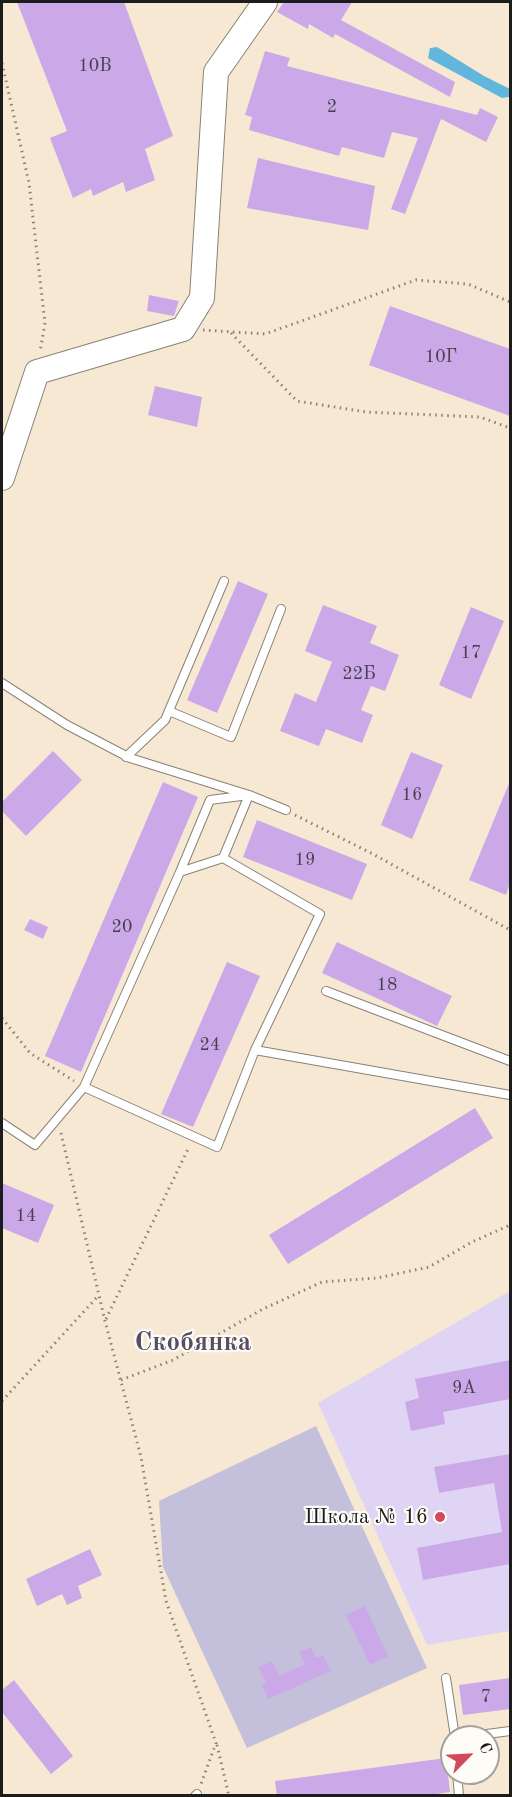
<!DOCTYPE html>
<meta charset="utf-8">
<style>
body{margin:0}
#map{position:relative;width:512px;height:1797px;overflow:hidden;background:#f6e8d2;font-family:"Old Standard TT",serif}
canvas{display:block}
.frame{position:absolute;inset:0;border:3px solid #1c1c1c;pointer-events:none}
.north{position:absolute;left:440px;top:1725px;width:60px;height:60px;box-sizing:border-box;background:#fdfcf7;border:2px solid #a3a29f;border-radius:50%;rotate:66deg;font-size:16px;font-weight:700;line-height:24px;text-align:center;color:#1c1c1c}
.north::after{content:'';display:block;margin:auto;width:21px;height:27px;background:#d1495b;clip-path:polygon(50% 0,100% 100%,50% 72%,0 100%)}
</style>
<div id="map">
<canvas width="512" height="1797"></canvas>
<div class="frame"></div>
<div class="north">С</div>
</div>
<script>
const ctx = document.querySelector('canvas').getContext('2d');
ctx.lineJoin = 'round';
function fill(path, color) {
  ctx.fillStyle = color;
  ctx.fill(path, 'evenodd');
}
function shape(rows) {
  const path = new Path2D();
  for (const r of rows) {
    path.moveTo(r[0], r[1]);
    for (let i = 2; i < r.length; i += 2) path.lineTo(r[i], r[i + 1]);
  }
  return path;
}
function stroke(path, color, width, dash) {
  ctx.strokeStyle = color;
  ctx.lineWidth = width;
  ctx.lineCap = dash ? 'butt' : 'round';
  ctx.setLineDash(dash || []);
  ctx.stroke(path);
}
function write(font, color, halo, rows, align = 'center') {
  ctx.font = font + ' "Old Standard TT",serif';
  ctx.lineWidth = 4.5;
  ctx.setLineDash([]);
  ctx.textBaseline = 'middle';
  ctx.strokeStyle = halo;
  ctx.fillStyle = color;
  for (const [text, x, y, turn = 0] of rows) {
    ctx.save();
    ctx.translate(x, y);
    ctx.rotate((+turn || 0) * Math.PI / 180);
    ctx.textAlign = isNaN(turn) ? turn : align;
    if (halo) ctx.strokeText(text, 0, 0);
    ctx.fillText(text, 0, 0);
    ctx.restore();
  }
}
const built = shape([
 [510,1291,510,1631,427,1645,318,1403]
]);
const industrial = shape([
 [316,1426,427,1668,247,1748,163,1567,159,1501]
]);
const water = shape([
 [437,47,484,76,510,89,509,97,502,98,428,58,430,48]
]);
const building = shape([
 [17,2,124,2,173,136,145,149,155,180,126,192,123,182,93,196,91,189,73,198,50,138,67,131],
 [284,2,352,2,341,20,455,82,450,97,335,34,333,38,309,24,308,29,277,12],
 [265,51,290,58,287,66,477,115,480,108,498,117,486,142,441,119,405,214,391,209,418,138,392,132,384,158,342,147,339,156,249,130,252,117,245,115],
 [258,158,375,186,368,230,247,208],
 [149,295,179,301,174,316,147,311],
 [390,306,510,349,510,416,369,365],
 [155,386,202,397,197,427,148,415],
 [238,581,268,594,217,713,187,700],
 [323,605,377,626,370,643,399,655,385,691,371,686,361,710,373,715,362,743,326,729,319,746,280,731,295,693,316,702,332,662,305,651],
 [471,607,504,621,471,699,439,685],
 [53,751,82,780,26,836,2,811,2,802],
 [411,752,443,765,412,839,381,825],
 [510,781,510,883,506,895,469,880],
 [163,782,198,797,81,1072,45,1056],
 [257,820,367,864,352,900,243,857],
 [30,919,48,927,43,939,24,930],
 [337,942,452,996,437,1026,322,973],
 [227,962,260,976,193,1127,161,1114],
 [475,1108,493,1138,288,1264,269,1235],
 [2,1183,54,1205,38,1243,2,1228],
 [510,1360,510,1399,443,1412,445,1424,411,1431,405,1402,419,1398,415,1379],
 [510,1454,510,1564,423,1580,417,1548,502,1532,494,1483,439,1493,434,1467],
 [90,1549,102,1575,78,1586,82,1598,67,1605,62,1594,37,1606,26,1579],
 [365,1606,388,1656,370,1665,346,1615],
 [311,1647,316,1658,323,1655,331,1671,268,1699,262,1685,266,1683,258,1667,272,1661,279,1676,305,1664,299,1652],
 [510,1678,510,1709,463,1715,459,1685],
 [14,1680,73,1756,51,1774,2,1712,2,1690],
 [446,1758,450,1792,422,1796,277,1796,275,1781]
]);
const path = shape([
 [2,63,29,183,45,323,40,352],
 [203,330,265,334,416,280,468,284,510,302],
 [231,333,297,401,366,412,480,417,510,428],
 [295,815,373,854,510,930],
 [2,1018,30,1053,74,1081],
 [61,1133,105,1321,141,1457,166,1601,216,1743,201,1784],
 [106,1319,189,1147],
 [121,1380,173,1360,263,1309,322,1282,377,1278,429,1267,472,1242,510,1225],
 [2,1401,99,1295],
 [217,1745,229,1796]
]);
const lane = shape([
 [2,683,67,725,130,758,249,795,286,810],
 [169,711,231,737,281,609],
 [126,757,165,720,224,581],
 [223,858,249,795],
 [326,991,510,1061],
 [255,1050,510,1095],
 [84,1087,217,1147,255,1050,320,914,223,858,180,872,210,800,249,795],
 [2,1123,35,1145,84,1087,180,872],
 [446,1678,455,1737],
 [464,1737,510,1731],
 [457,1773,459,1796],
 [195,1796,197,1794]
]);
const secondary = shape([
 [2,478,37,372,183,329,202,298,216,72,265,2]
]);
const markers = [
 [440,1517,6,"#d1495b"]
];
const numberNames = [
 ["10В",95,66],
 ["2",332,107],
 ["10Г",441,357],
 ["17",471,653],
 ["22Б",359,674],
 ["16",412,795],
 ["19",305,860],
 ["20",122,927],
 ["18",387,985],
 ["24",210,1045],
 ["14",26,1216],
 ["9А",464,1388],
 ["7",486,1697]
];
const poiNames = [
 ["Школа № 16",428,1517]
];
const districtNames = [
 ["Скобянка",193,1343]
];
fill(built, '#e0d4f4');
fill(industrial, '#c4c0db');
fill(water, '#62b6de');
fill(building, '#cba9e9');
stroke(lane, '#898277', 10);
stroke(secondary, '#898277', 26);
stroke(path, '#898277', 3, [1.5, 4.5]);
stroke(lane, '#fff', 8);
stroke(secondary, '#fff', 24);
for (const [x, y, r, color] of markers) {
  const dot = new Path2D();
  dot.arc(x, y, r, 0, 2 * Math.PI);
  ctx.fillStyle = color;
  ctx.fill(dot);
  stroke(dot, '#fdfcf7', 2);
}
write('18px', '#483f4f', null, numberNames);
write('21px', '#1c1c1c', '#fdfcf7', poiNames, 'right');
write('bold 27px', '#594d64', '#fdfcf7', districtNames);
</script>
